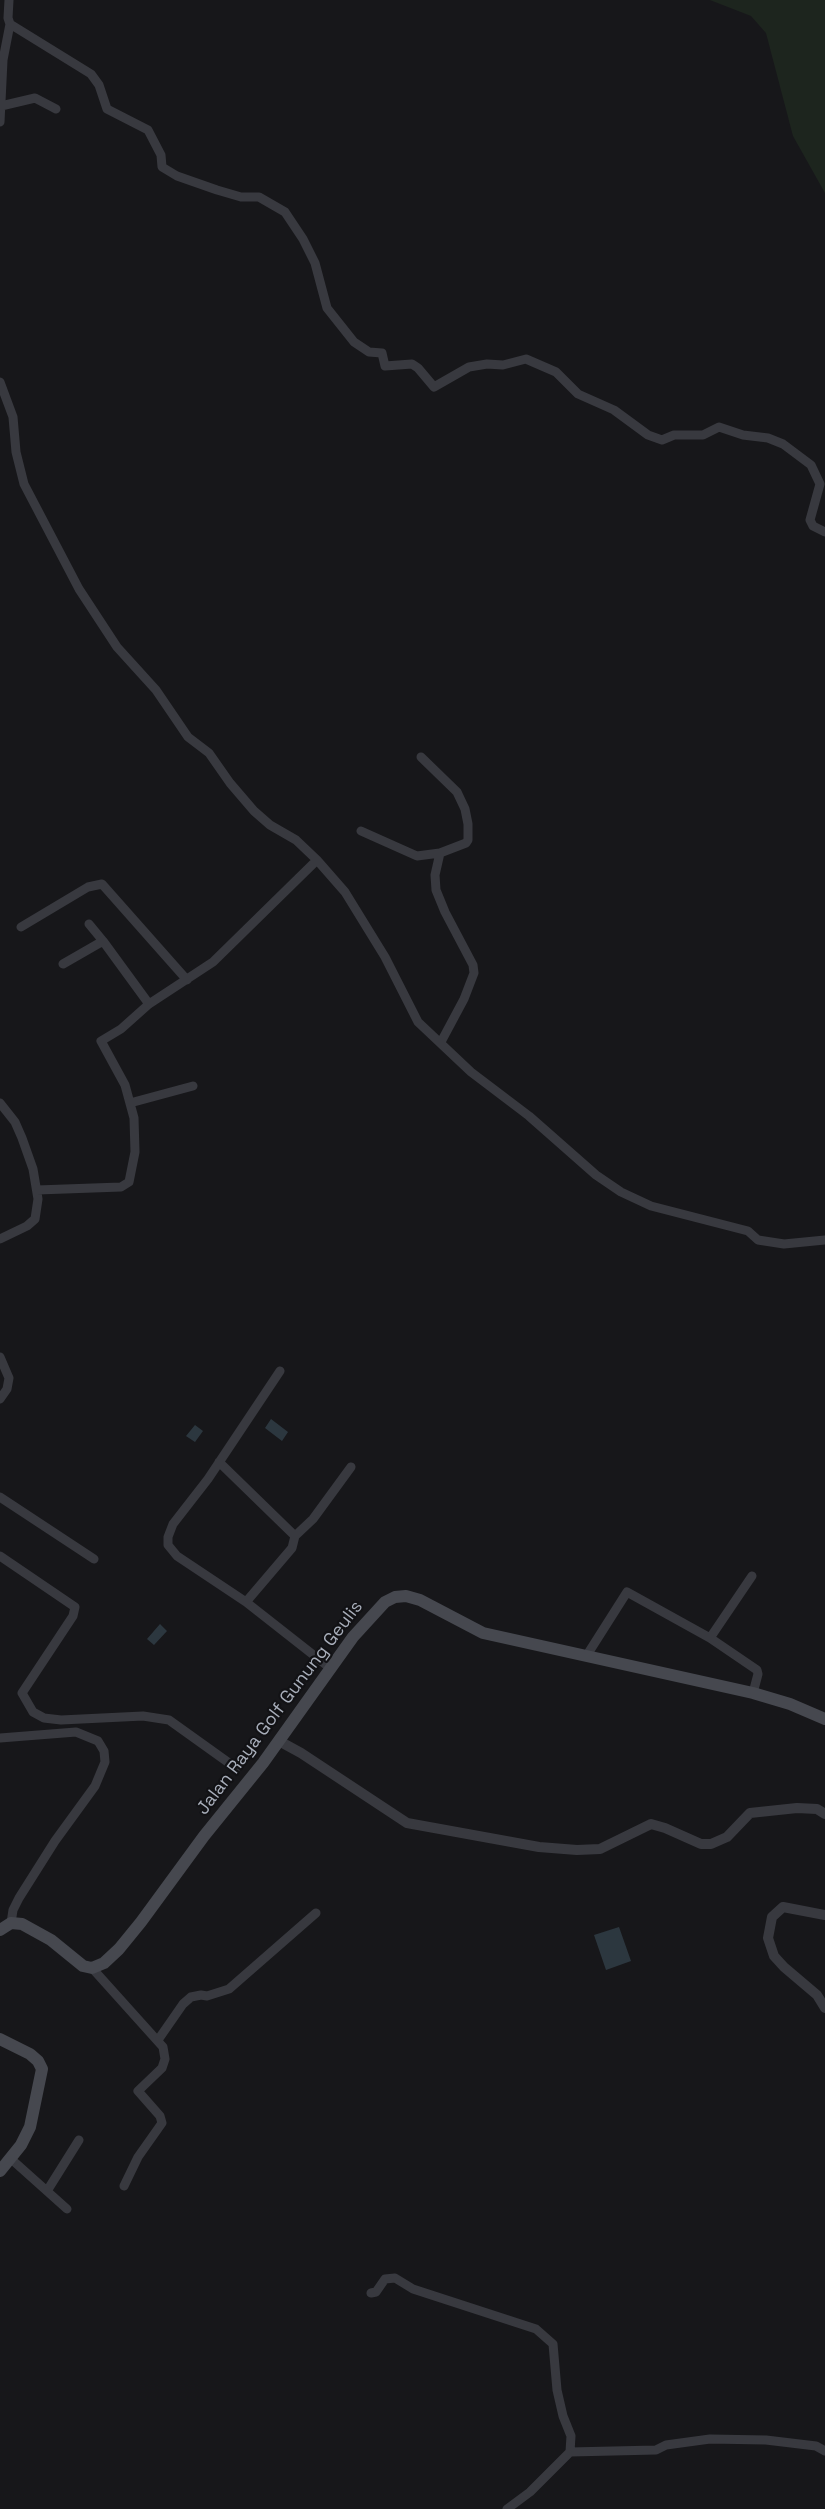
<!DOCTYPE html>
<style>
body{margin:0}
canvas{display:block;background:#17171a}
</style>
<canvas width="825" height="2509"></canvas>
<script>
const ctx = document.querySelector('canvas').getContext('2d');
ctx.lineJoin = 'round';
function fill(path, color) {
  ctx.fillStyle = color;
  ctx.fill(path, 'evenodd');
}
function shape(rows) {
  const path = new Path2D();
  for (const r of rows) {
    path.moveTo(r[0], r[1]);
    for (let i = 2; i < r.length; i += 2) path.lineTo(r[i], r[i + 1]);
  }
  return path;
}
function stroke(path, color, width, dash) {
  ctx.strokeStyle = color;
  ctx.lineWidth = width;
  ctx.lineCap = dash ? 'butt' : 'round';
  ctx.setLineDash(dash || []);
  ctx.stroke(path);
}
function write(font, color, halo, rows, align = 'center') {
  ctx.font = font + ' "Space Grotesk",sans-serif';
  ctx.lineWidth = 4.5;
  ctx.setLineDash([]);
  ctx.textBaseline = 'middle';
  ctx.strokeStyle = halo;
  ctx.fillStyle = color;
  for (const [text, x, y, turn = 0] of rows) {
    ctx.save();
    ctx.translate(x, y);
    ctx.rotate((+turn || 0) * Math.PI / 180);
    ctx.textAlign = isNaN(turn) ? turn : align;
    if (halo) ctx.strokeText(text, 0, 0);
    ctx.fillText(text, 0, 0);
    ctx.restore();
  }
}
const green = shape([
 [710,0,825,0,825,193,793,136,766,33,751,16]
]);
const water = shape([
 [271,1419,288,1432,282,1441,265,1428],
 [195,1425,203,1431,195,1442,186,1436],
 [160,1624,167,1631,154,1645,147,1639],
 [619,1927,631,1961,606,1970,594,1935]
]);
const minor = shape([
 [10,24,91,74,99,85,107,109,148,130,161,155,162,167,177,176,217,190,241,197,259,197,285,212,303,239,315,263,327,308,354,342,369,352,382,353,385,366,412,364,418,368,434,387,469,367,487,364,503,365,526,359,556,372,578,394,614,410,648,435,662,440,674,435,703,435,719,427,743,435,768,438,783,444,811,465,820,484,810,520,813,526,825,532],
 [1,106,35,98,56,109],
 [0,122,3,60,10,24,8,18,9,0],
 [0,382,13,417,16,452,24,484,79,589,117,647,156,690,188,737,209,753,230,783,254,811,270,825,296,840,317,860,345,892,385,957,418,1022,471,1072,529,1116,596,1175,621,1192,651,1206,748,1231,758,1240,784,1244,825,1240],
 [421,757,457,792,465,809,468,824,468,840,466,843,440,853,435,875,436,890,445,912,473,965,474,973,464,999,441,1042],
 [361,831,417,856,440,853],
 [89,924,103,941,149,1004],
 [21,927,88,887,102,884,187,980],
 [63,964,103,941],
 [0,1103,15,1122,22,1138,33,1169,38,1199,35,1219,27,1226,0,1239],
 [130,1103,193,1086],
 [37,1190,121,1187,129,1182,135,1152,134,1118,125,1085,101,1041,121,1029,149,1004,213,962,317,860],
 [0,1357,9,1378,7,1389,0,1399],
 [280,1371,208,1479,173,1524,168,1537,168,1545,177,1556,246,1602,330,1668],
 [219,1462,295,1536,292,1548,246,1602],
 [0,1497,94,1559],
 [295,1536,313,1519,351,1467],
 [0,1556,75,1607,73,1616,22,1693,33,1712,44,1718,61,1720,143,1716,169,1720,236,1768],
 [710,1638,752,1576],
 [587,1655,627,1592,710,1638,757,1670,758,1674,753,1693],
 [0,1738,76,1732,98,1741,104,1751,105,1762,95,1786,55,1841,19,1898,13,1910,11,1923],
 [92,1968,163,2047,165,2059,162,2068,138,2091,160,2116,162,2123,138,2157,124,2186],
 [158,2040,183,2004,191,1997,201,1995,207,1996,229,1989,316,1913],
 [10,2158,67,2209],
 [47,2191,79,2140],
 [371,2293,376,2292,385,2279,395,2278,413,2289,536,2329,553,2344,557,2390,563,2416,571,2436,570,2452,530,2492,507,2509],
 [570,2452,656,2450,666,2445,710,2439,766,2440,816,2446,825,2451]
]);
const tertiary = shape([
 [279,1741,301,1753,407,1823,539,1847,577,1850,600,1849,651,1824,665,1828,701,1844,711,1844,727,1837,750,1813,797,1808,817,1809,825,1814],
 [825,1915,783,1907,772,1917,768,1938,774,1956,784,1967,817,1995,825,2008]
]);
const secondary = shape([
 [0,1930,11,1923,22,1924,51,1940,83,1966,92,1968,104,1963,119,1949,141,1922,204,1836,263,1763,353,1637,385,1602,395,1597,406,1596,420,1600,483,1633,753,1693,790,1704,825,1719],
 [0,2039,30,2054,38,2061,42,2069,30,2127,21,2145,0,2171]
]);
const streetNames = [
 ["Jalan Raya Golf Gunung Geulis",280,1708,-53]
];
fill(green, '#1d251e');
fill(water, '#2c373f');
stroke(minor, '#38393f', 9);
stroke(tertiary, '#38393f', 10);
stroke(secondary, '#46484f', 12);
write('18px', '#a8aeba', '#121215', streetNames);
</script>
